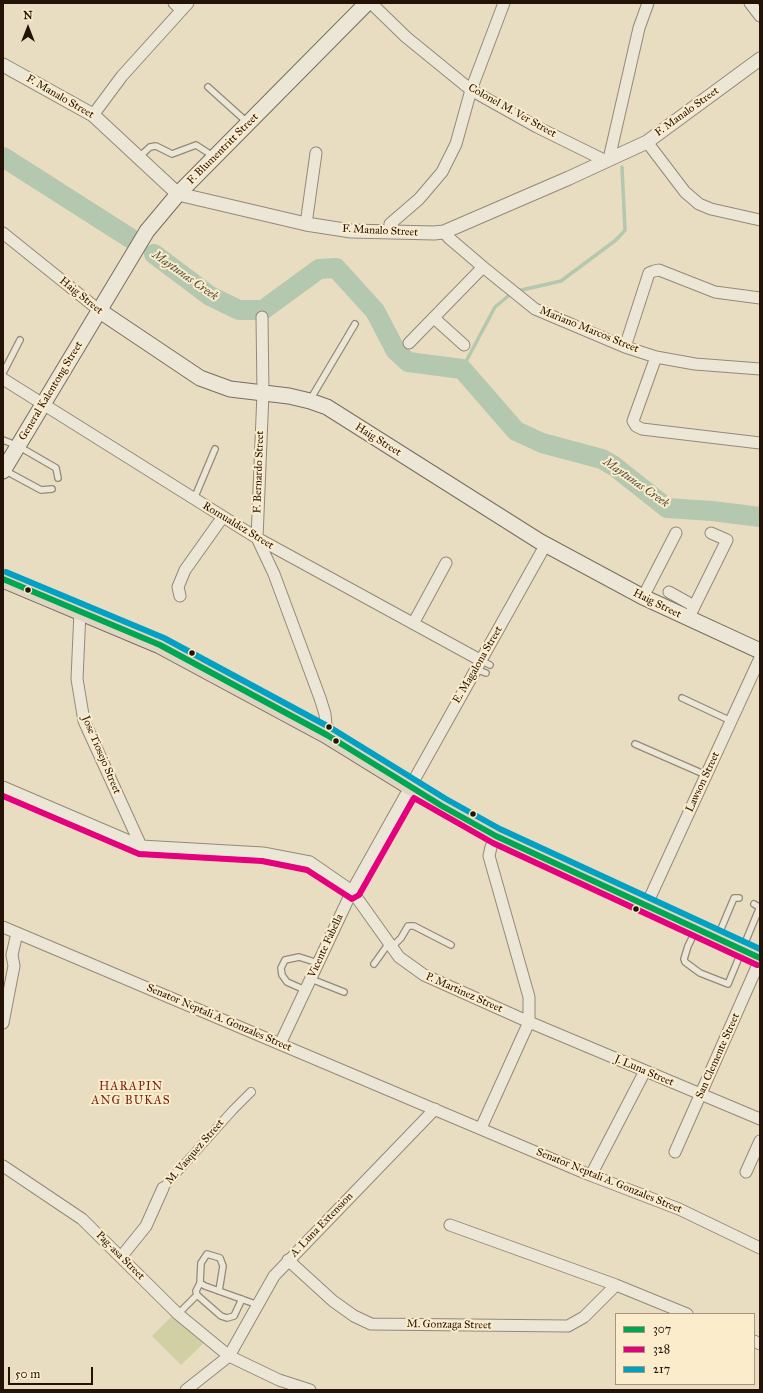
<!DOCTYPE html>
<style>
body{margin:0}
#map{position:relative;width:763px;height:1393px;overflow:hidden;background:#e9ddc1;font-family:"IM FELL Great Primer",serif}
canvas{display:block}
.frame{position:absolute;inset:0;border:4px solid #241206;pointer-events:none}
.legend{position:absolute;left:615px;top:1313px;width:140px;height:72px;box-sizing:border-box;background:#fbedcc;border:1px solid #a5957d;margin:0;padding:5px 7px;list-style:none;font-size:12px;color:#241206}
.legend li{display:flex;align-items:center;gap:8px;height:20px}
.legend b{width:20px;border:1px solid #a5957d}
.north{position:absolute;left:8px;top:8px;width:40px;height:40px;-webkit-text-stroke:3px #fbedcc;paint-order:stroke;rotate:0deg;font-size:11px;font-weight:700;line-height:16px;text-align:center;color:#241206}
.north::after{content:'';display:block;margin:auto;width:14px;height:18px;background:#241206;clip-path:polygon(50% 0,100% 100%,50% 72%,0 100%)}
.scale{position:absolute;left:8px;top:1367px;width:85px;height:18px;box-sizing:border-box;border:2px solid #241206;border-top:0;padding-left:5px;font-size:12px;line-height:14px;white-space:nowrap;color:#241206;-webkit-text-stroke:3px #fbedcc;paint-order:stroke}
</style>
<div id="map">
<canvas width="763" height="1393"></canvas>
<div class="frame"></div>
<ul class="legend">
<li><b style="height:5px;background:#00a651"></b>307</li>
<li><b style="height:5px;background:#e5007d"></b>328</li>
<li><b style="height:5px;background:#02a1c4"></b>217</li>
</ul>
<div class="north">N</div>
<div class="scale">50 m</div>
</div>
<script>
const ctx = document.querySelector('canvas').getContext('2d');
ctx.lineJoin = 'round';
function fill(path, color) {
  ctx.fillStyle = color;
  ctx.fill(path, 'evenodd');
}
function shape(rows) {
  const path = new Path2D();
  for (const r of rows) {
    path.moveTo(r[0], r[1]);
    for (let i = 2; i < r.length; i += 2) path.lineTo(r[i], r[i + 1]);
  }
  return path;
}
function stroke(path, color, width, dash) {
  ctx.strokeStyle = color;
  ctx.lineWidth = width;
  ctx.lineCap = dash ? 'butt' : 'round';
  ctx.setLineDash(dash || []);
  ctx.stroke(path);
}
function write(font, color, halo, rows, align = 'center') {
  ctx.font = font + ' "IM FELL Great Primer",serif';
  ctx.lineWidth = 4;
  ctx.setLineDash([]);
  ctx.textBaseline = 'middle';
  ctx.strokeStyle = halo;
  ctx.fillStyle = color;
  for (const [text, x, y, turn = 0] of rows) {
    ctx.save();
    ctx.translate(x, y);
    ctx.rotate((+turn || 0) * Math.PI / 180);
    ctx.textAlign = isNaN(turn) ? turn : align;
    if (halo) ctx.strokeText(text, 0, 0);
    ctx.fillText(text, 0, 0);
    ctx.restore();
  }
}
const green = shape([
 [174,1314,204,1343,181,1365,152,1336]
]);
const stream = shape([
 [143,246,154,254],
 [462,369,495,307,513,292,561,281,616,240,625,230,622,167]
]);
const river = shape([
 [3,157,130,238],
 [154,254,210,296,239,310,263,310,319,269,336,268,375,311,396,351,408,362,462,369,516,431,542,443,602,459,614,466,667,508,712,511,760,517]
]);
const service = shape([
 [208,87,248,123],
 [139,157,150,147,156,146,172,154,196,145,213,156],
 [3,373,20,340],
 [310,400,355,324],
 [3,440,18,446,56,468,58,478],
 [4,470,41,490,52,489],
 [194,499,215,449],
 [480,660,490,665],
 [475,669,486,673],
 [682,698,731,721],
 [635,744,706,775],
 [696,930,688,946,684,959,685,962,700,973,728,984,759,909,759,907,754,904],
 [718,936,734,898,739,898],
 [392,947,401,938,408,926,414,926,451,945],
 [374,964,389,943],
 [311,979,344,992],
 [305,990,287,982,282,975,281,968,285,960,299,957,318,963],
 [200,1283,196,1291,197,1295,221,1316,227,1318,234,1316,242,1299],
 [219,1291,223,1266,220,1258,207,1254,201,1263,200,1283,205,1286,258,1305],
 [178,1314,197,1295]
]);
const pedestrian = shape([
 [163,1188,233,1110,251,1092]
]);
const minor = shape([
 [174,3,182,10],
 [371,3,406,37,471,90,537,127,606,161],
 [750,3,760,16],
 [93,115,122,76,188,3],
 [647,142,685,192,699,204,711,209,760,220],
 [609,159,639,28,648,3],
 [306,224,316,153],
 [389,232,390,224,419,199,442,172,456,144,471,90,504,3],
 [444,232,449,238,483,267,535,309,625,347,656,357,695,364,760,369],
 [3,233,100,311],
 [262,317,263,393,257,538,274,574,320,698,325,714,327,735],
 [434,318,464,345],
 [409,343,483,267],
 [625,347,649,273,654,271,659,270,715,292,760,298],
 [656,357,633,421,636,426,642,429,760,443],
 [3,379,257,538,480,660],
 [669,592,694,606],
 [180,596,178,587,185,570,222,518],
 [643,597,676,533],
 [80,611,77,679,84,721,141,846],
 [688,619,727,540,711,533],
 [414,622,446,563],
 [3,787,141,846,263,853,310,862,352,891,399,957,424,975,529,1022,760,1119],
 [646,906,760,658],
 [3,927,585,1173,679,1209,760,1248],
 [3,1023,14,966,12,955,17,933],
 [280,1044,352,891,546,544],
 [481,1128,529,1022,529,997,489,856,491,847,496,836],
 [675,1152,760,960],
 [3,1166,82,1219,178,1314,229,1356,279,1380,310,1390],
 [746,1172,760,1141],
 [591,1175,645,1071],
 [450,1225,616,1285,687,1314],
 [121,1257,146,1226,163,1188],
 [288,1260,333,1301,354,1316,371,1324,568,1326,584,1317,616,1285],
 [754,1341,760,1344],
 [186,1390,229,1356,274,1276,435,1109]
]);
const tertiary = shape([
 [3,65,93,115,178,194,306,224,351,231,434,233,444,232,569,178,647,142,760,59]
]);
const secondary = shape([
 [100,311,200,378,230,389,289,396,310,401,327,407,539,541,643,597,760,651],
 [3,471,147,231,178,194,367,3]
]);
const primary = shape([
 [3,579,160,645,327,735,442,806,496,836,760,958]
]);
const bus1 = shape([
 [3,579,160,645,327,735,442,806,496,836,760,958]
]);
const bus2 = shape([
 [3,796,139,854,262,861,307,870,352,899,359,895,414,798,493,843,757,965]
]);
const bus3 = shape([
 [6,572,164,638,331,728,446,799,500,829,760,949]
]);
const markers = [
 [28,590,3.5,"#241206"],
 [192,653,3.5,"#241206"],
 [329,727,3.5,"#241206"],
 [336,741,3.5,"#241206"],
 [473,814,3.5,"#241206"],
 [636,909,3.5,"#241206"]
];
const streetNames = [
 ["F. Manalo Street",60,97,30],
 ["Colonel M. Ver Street",512,111,29],
 ["F. Manalo Street",687,112,-36],
 ["F. Blumentritt Street",223,149,-45],
 ["F. Manalo Street",380,231,3],
 ["Haig Street",81,296,39],
 ["Mariano Marcos Street",589,330,22],
 ["General Kalentong Street",51,391,-59],
 ["Haig Street",378,440,32],
 ["F. Bernardo Street",259,472,-88],
 ["Romualdez Street",238,526,31],
 ["Haig Street",657,604,26],
 ["E. Magalona Street",478,665,-60],
 ["Jose Tiosejo Street",101,755,67],
 ["Lawson Street",703,782,-65],
 ["Vicente Fabella",326,946,-65],
 ["P. Martinez Street",464,993,24],
 ["Senator Neptali A. Gonzales Street",219,1018,23],
 ["San Clemente Street",718,1056,-66],
 ["J. Luna Street",644,1071,23],
 ["M. Vasquez Street",195,1152,-49],
 ["Senator Neptali A. Gonzales Street",609,1181,22],
 ["A. Luna Extension",322,1225,-46],
 ["Pag-asa Street",120,1256,45],
 ["M. Gonzaga Street",449,1325,1]
];
const waterNames = [
 ["Maytunas Creek",185,276,35],
 ["Maytunas Creek",636,483,35]
];
const neighbourhoodNames = [
 ["HARAPIN",131,1087],
 ["ANG BUKAS",131,1101]
];
fill(green, '#d1cfa4');
stroke(stream, '#b4c7af', 3.5);
stroke(river, '#b4c7af', 20);
stroke(service, '#938979', 8);
stroke(pedestrian, '#938979', 10);
stroke(minor, '#938979', 13);
stroke(tertiary, '#938979', 15);
stroke(secondary, '#776e60', 17);
stroke(primary, '#776e60', 19);
stroke(service, '#ece6d7', 5.5);
stroke(pedestrian, '#ece6d7', 8);
stroke(minor, '#ece6d7', 11);
stroke(tertiary, '#ece6d7', 13);
stroke(secondary, '#ece6d7', 15);
stroke(primary, '#dfd5c2', 17);
stroke(bus1, '#00a651', 6);
stroke(bus2, '#e5007d', 6);
stroke(bus3, '#02a1c4', 6);
for (const [x, y, r, color] of markers) {
  const dot = new Path2D();
  dot.arc(x, y, r, 0, 2 * Math.PI);
  ctx.fillStyle = color;
  ctx.fill(dot);
  stroke(dot, '#fbedcc', 1.5);
}
write('11px', '#241206', '#fbedcc', streetNames);
write('italic 12px', '#4f4e3e', '#fbedcc', waterNames);
ctx.letterSpacing = '1px';
write('12px', '#7a1f14', '#fbedcc', neighbourhoodNames);
ctx.letterSpacing = '0px';
</script>
